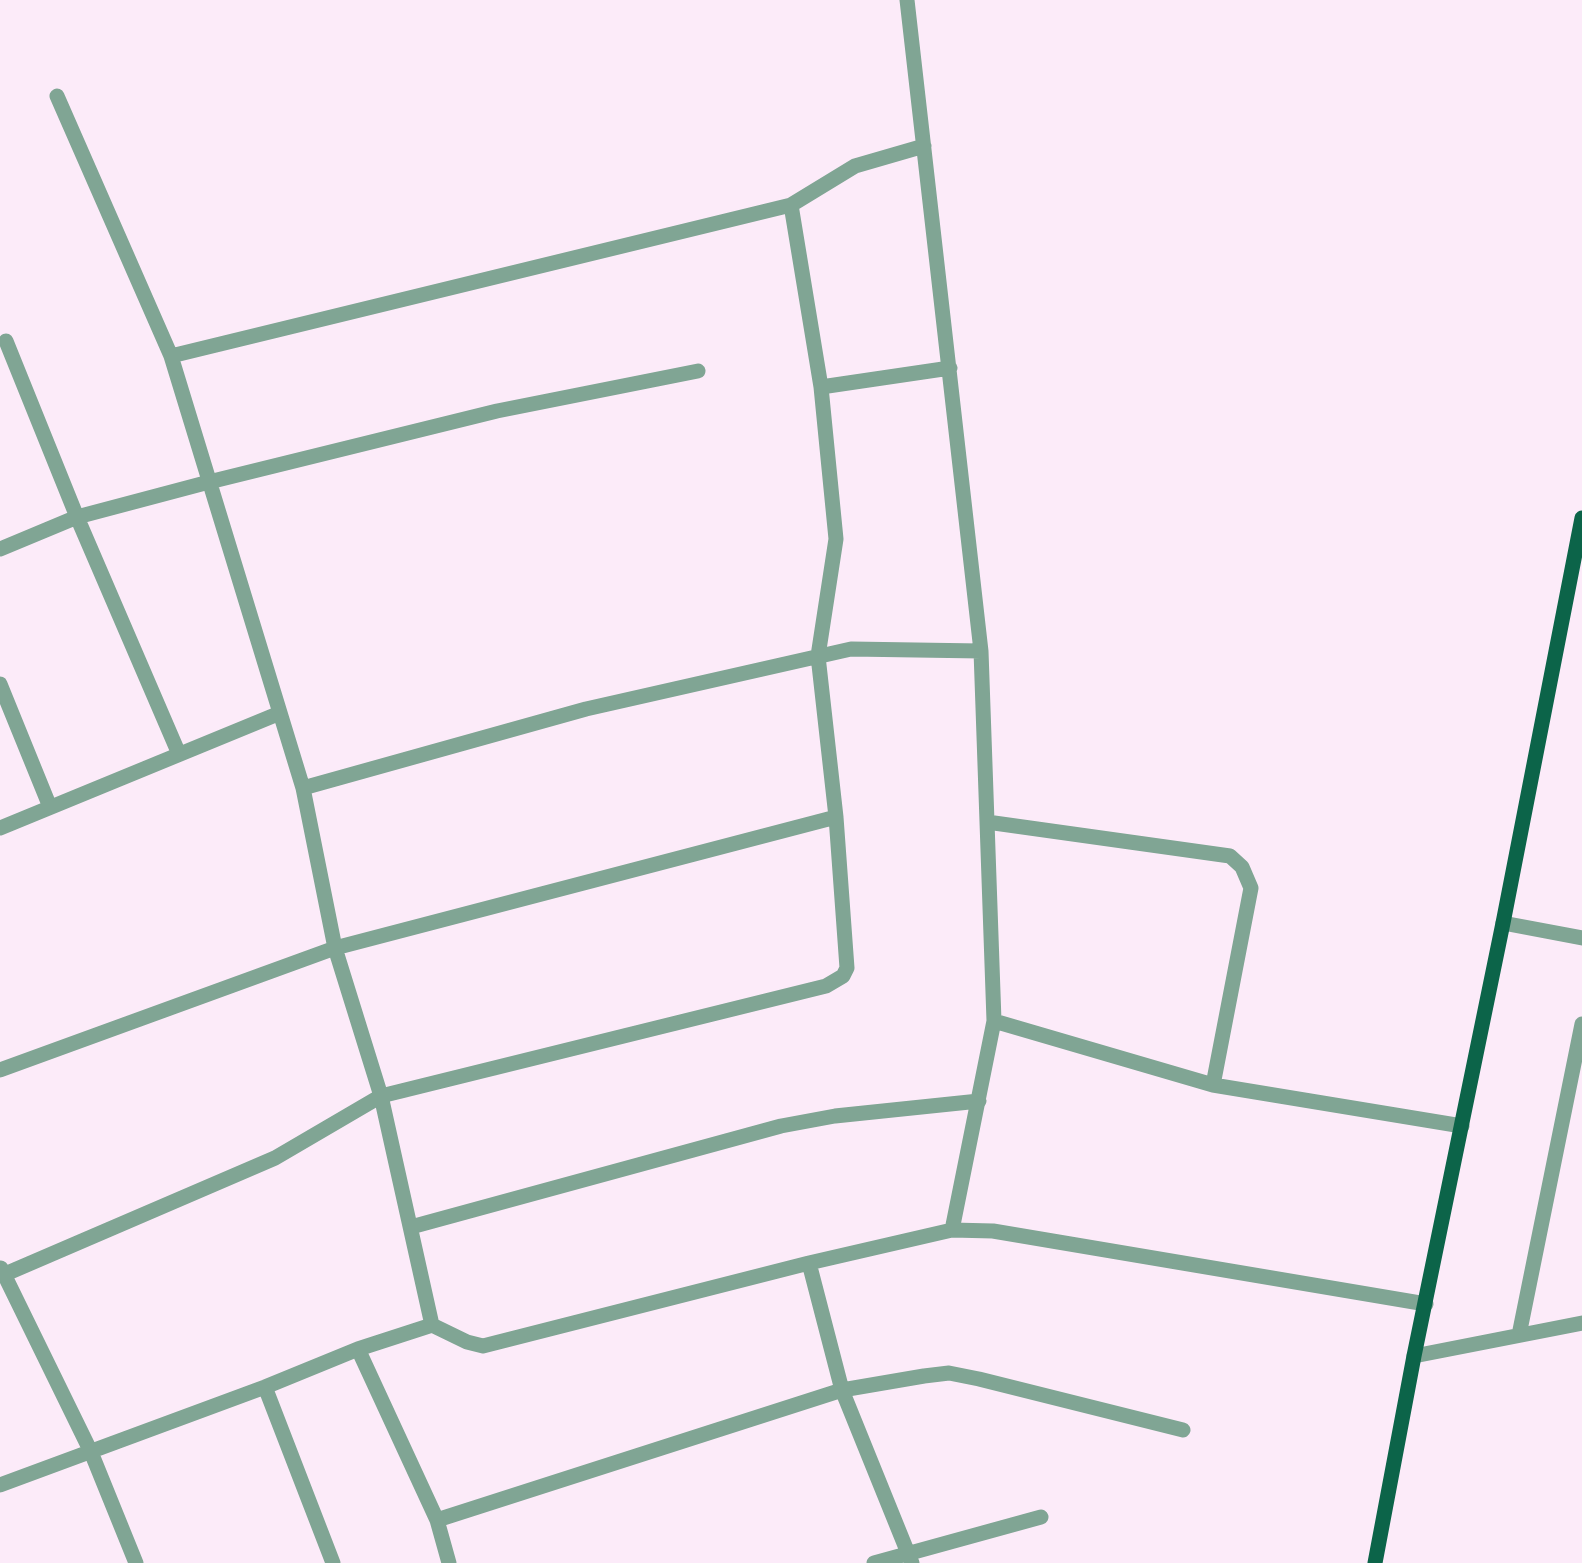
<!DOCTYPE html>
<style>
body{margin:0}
canvas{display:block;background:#fcebf9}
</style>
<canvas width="1582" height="1563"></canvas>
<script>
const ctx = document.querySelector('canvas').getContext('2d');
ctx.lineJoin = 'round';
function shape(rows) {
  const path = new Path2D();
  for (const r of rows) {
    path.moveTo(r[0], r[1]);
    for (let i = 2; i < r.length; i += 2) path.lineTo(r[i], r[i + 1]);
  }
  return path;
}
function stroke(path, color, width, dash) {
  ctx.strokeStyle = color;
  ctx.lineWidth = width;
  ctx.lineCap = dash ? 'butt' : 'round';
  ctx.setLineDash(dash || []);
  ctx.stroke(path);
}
const minor = shape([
 [907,0,981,651,994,1021],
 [57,96,171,356,791,205,855,166,924,146],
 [6,341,77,517,179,754],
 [171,356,303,788,335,948,381,1096,432,1325],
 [821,387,950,368],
 [0,549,77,517,209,482,497,411,698,371],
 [0,684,50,807],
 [303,788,586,709,851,649,981,651],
 [987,822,1230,856,1242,867,1251,888,1213,1085],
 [0,828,280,713],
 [1503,923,1582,938],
 [0,1070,335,948,836,817],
 [411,1227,781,1126,835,1116,979,1101],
 [952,1230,994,1021,1213,1085,1462,1126],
 [809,1263,842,1390,912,1563],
 [1,1268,91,1452,136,1563],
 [3,1275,275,1158,381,1096,826,986,843,976,847,968,836,817,818,656,836,539,821,387,791,205],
 [1519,1335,1582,1024],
 [358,1349,437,1520,449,1563],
 [1414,1356,1582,1323],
 [265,1387,333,1563],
 [0,1485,265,1387,358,1349,432,1325,467,1342,483,1346,809,1263,952,1230,993,1231,1426,1304],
 [437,1520,842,1390,924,1376,949,1373,979,1379,1183,1430],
 [874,1563,1041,1517]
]);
const major = shape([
 [1375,1563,1414,1356,1503,923,1582,518]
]);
stroke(minor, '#80a594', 15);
stroke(major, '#0c6449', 15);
</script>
